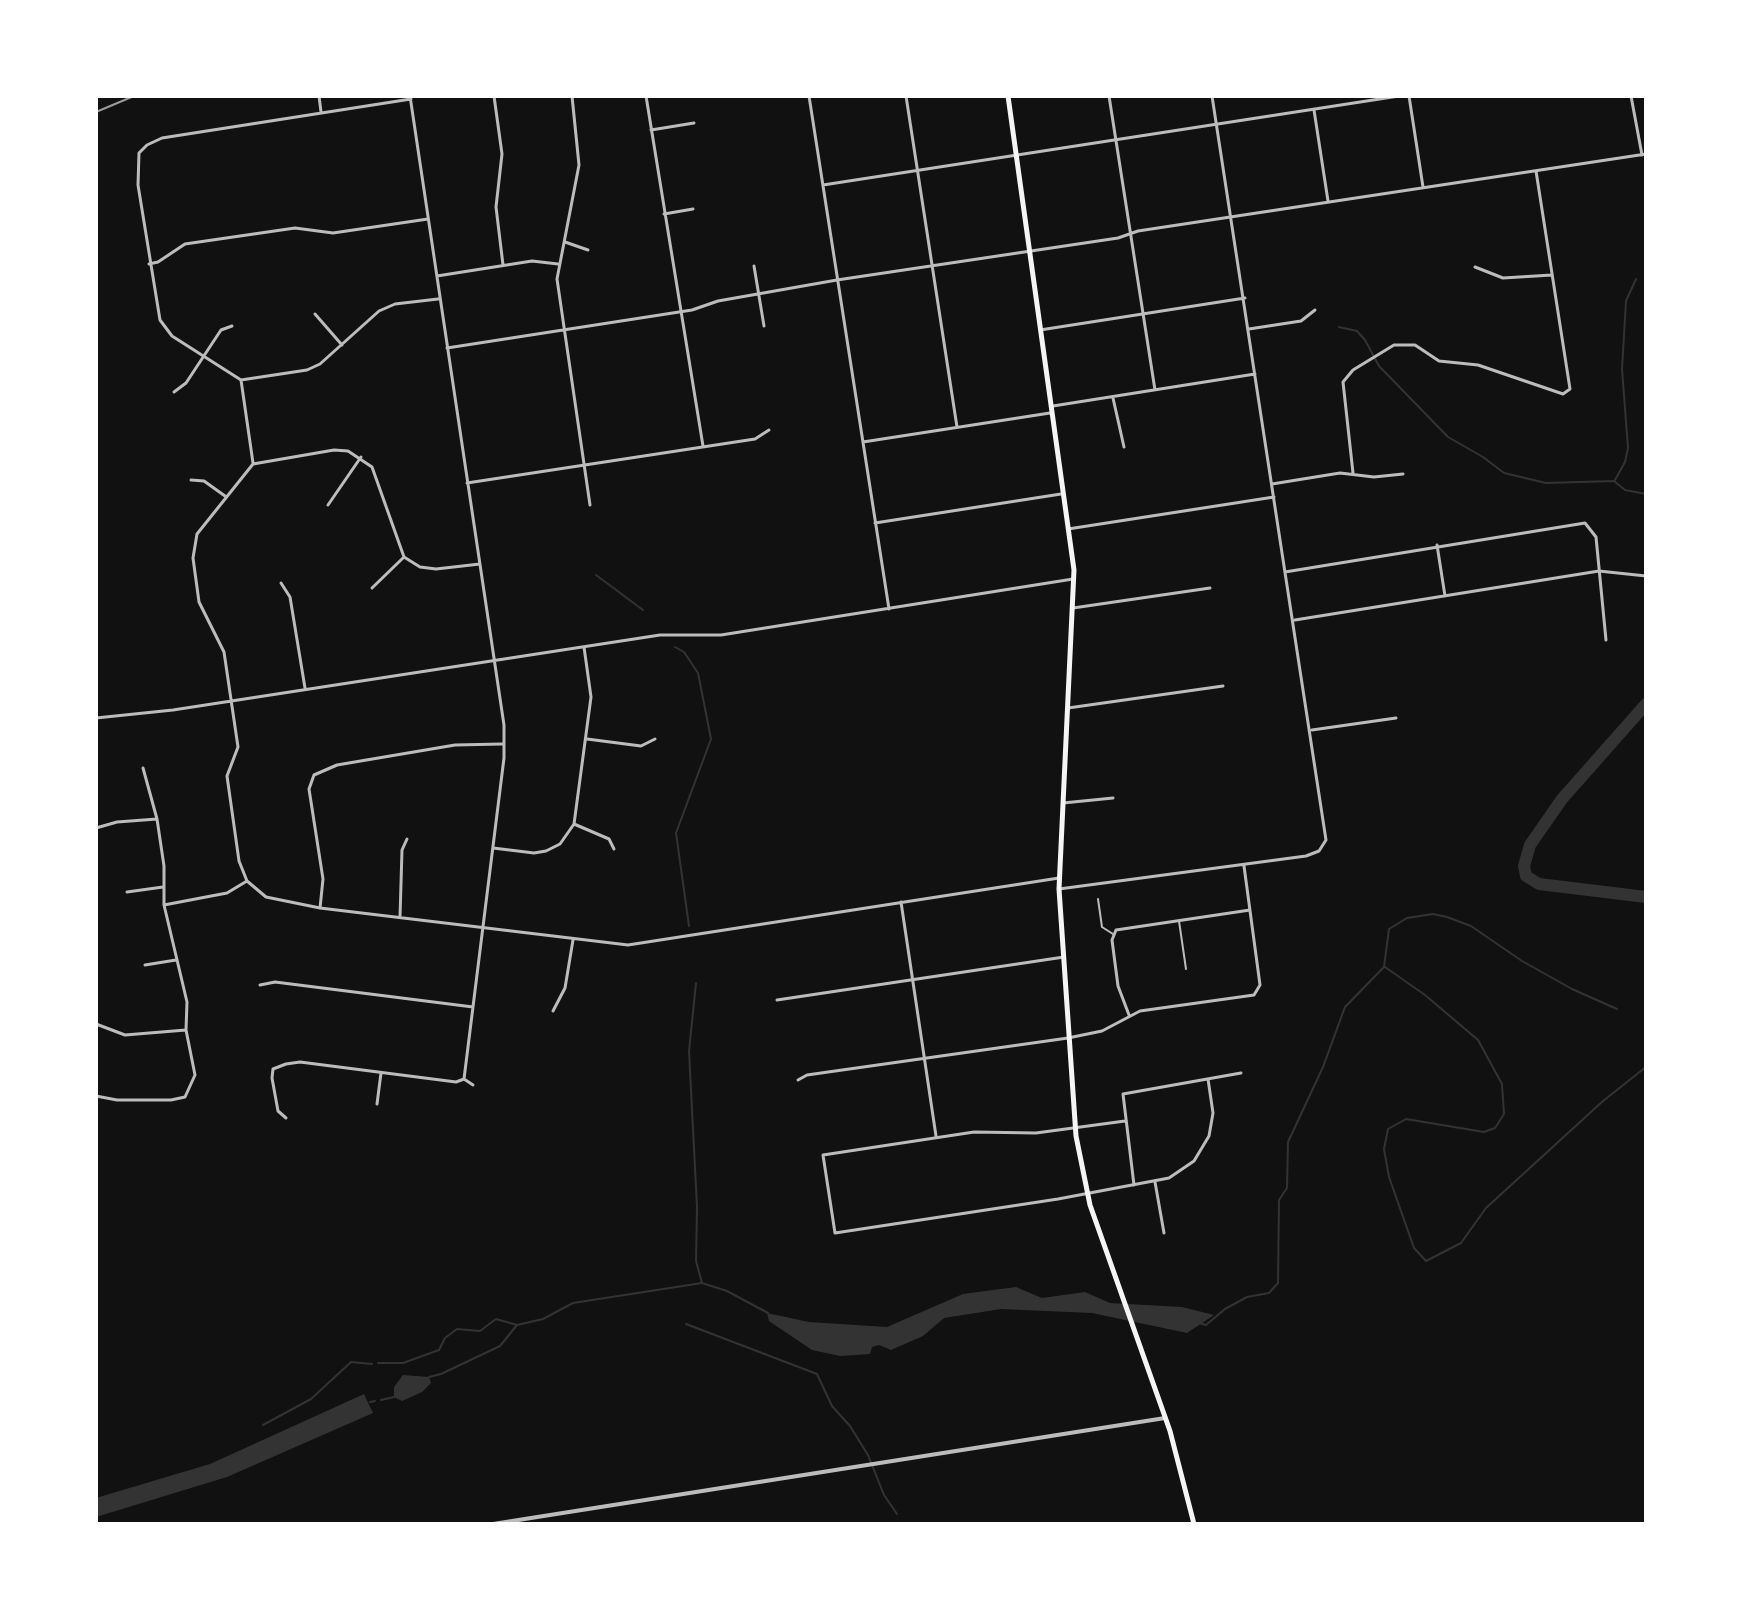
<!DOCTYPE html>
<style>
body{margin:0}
#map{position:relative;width:1742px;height:1620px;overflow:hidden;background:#111;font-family:"Work Sans",sans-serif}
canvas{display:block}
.frame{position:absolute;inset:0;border:98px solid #fff;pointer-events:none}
</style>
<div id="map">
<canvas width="1742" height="1620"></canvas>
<div class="frame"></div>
</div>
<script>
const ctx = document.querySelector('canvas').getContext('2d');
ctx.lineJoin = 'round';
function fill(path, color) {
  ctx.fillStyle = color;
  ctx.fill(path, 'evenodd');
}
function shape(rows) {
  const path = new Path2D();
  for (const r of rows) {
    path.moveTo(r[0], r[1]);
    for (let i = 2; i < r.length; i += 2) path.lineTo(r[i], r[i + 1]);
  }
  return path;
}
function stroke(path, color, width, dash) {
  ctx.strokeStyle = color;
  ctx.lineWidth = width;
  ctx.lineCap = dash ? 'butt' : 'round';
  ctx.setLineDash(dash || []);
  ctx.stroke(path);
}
const water = shape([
 [1016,1287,1042,1298,1085,1292,1110,1303,1182,1307,1214,1315,1187,1333,1092,1313,1001,1309,944,1318,923,1336,891,1350,879,1345,872,1347,870,1354,840,1356,812,1350,769,1321,767,1313,809,1322,887,1327,963,1294],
 [403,1375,429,1377,431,1383,422,1392,402,1401,394,1397,394,1387],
 [364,1394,373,1413,227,1477,96,1517,96,1498,210,1464]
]);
const stream = shape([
 [1339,327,1357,331,1365,340,1379,366,1448,437,1483,457,1504,473,1546,483,1614,481,1625,490,1646,494],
 [1615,480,1625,462,1628,448,1622,369,1626,301,1636,279],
 [596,575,643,610],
 [675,647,684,652,698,673,711,739,676,833,689,926],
 [1385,967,1425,995,1478,1040,1502,1084,1504,1114,1495,1128,1484,1132,1406,1119,1388,1129,1384,1149,1389,1177,1414,1248,1426,1261,1461,1243,1486,1208,1603,1101,1646,1067],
 [696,983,689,1051,697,1207,696,1261,702,1283],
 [1199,1323,1206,1325,1225,1309,1247,1297,1269,1293,1278,1283,1279,1200,1287,1188,1288,1142,1323,1067,1345,1007,1384,967,1389,929,1407,918,1433,914,1447,917,1471,926,1522,961,1572,989,1617,1009],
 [686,1324,817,1374,832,1406,850,1426,868,1455,884,1495,897,1514],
 [378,1363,403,1363,439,1350,445,1338,457,1329,480,1331,496,1319,517,1325],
 [429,1377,441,1374,500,1346,517,1325,543,1319,573,1303,702,1283,727,1291,768,1313],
 [381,1400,394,1397],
 [370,1402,375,1401],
 [263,1425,311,1399,351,1362,372,1364]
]);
const river = shape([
 [1646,704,1562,799,1530,845,1524,866,1526,876,1539,884,1646,897]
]);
const service = shape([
 [1098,899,1102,927,1113,934],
 [1179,921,1186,969]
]);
const minor = shape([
 [319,96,321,112],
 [410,96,504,725,504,758,464,1079],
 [494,96,502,154,496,207,503,265],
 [572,96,579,165,557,279,590,505],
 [646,96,703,446],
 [809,96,889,609],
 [906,96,957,427],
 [1109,96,1155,390],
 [1409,96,1423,187],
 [1631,96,1642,155],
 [411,99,162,138,147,145,139,153,138,185,160,320,172,336,241,380,307,370,320,364,379,311,395,304,438,299],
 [1314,110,1328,201],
 [651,130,694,123],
 [823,185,1399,96],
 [664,214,693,209],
 [565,242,588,250],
 [149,264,158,262,185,244,295,228,333,233,428,219],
 [754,266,764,326],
 [1475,267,1503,278,1552,275],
 [437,276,532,261,558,264],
 [315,314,342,345],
 [1249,329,1301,321,1315,310],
 [1040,330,1245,298],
 [447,348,692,310,718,301,837,280,1118,238,1138,231,1646,154],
 [241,380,253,463],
 [174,392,186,383,221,330,232,326],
 [1113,398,1124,447],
 [1053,406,1255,374],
 [863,442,1050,413],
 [1353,473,1343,382,1353,370,1394,345,1415,345,1439,361,1478,365,1563,394,1570,389,1536,171],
 [191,480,204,481,225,496],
 [467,483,755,439,769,430],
 [1272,484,1340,473,1374,477,1403,474],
 [328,505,361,457],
 [875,523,1061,494],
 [1068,529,1274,497],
 [1437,545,1445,596],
 [480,564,436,569,420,567,404,557,372,467,348,451,334,450,253,464,197,534,193,558,199,602,224,652,238,747,227,776,239,861,247,881,266,897,320,908,628,945,1059,878],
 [1285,572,1585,523,1596,537,1606,640],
 [281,583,290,597,305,688],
 [372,588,404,557],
 [1073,608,1210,588],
 [1295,620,1599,571,1646,576],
 [1068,708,1223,686],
 [96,718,173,710,660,635,721,635,1073,579],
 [1312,730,1396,718],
 [587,739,641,746,655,739],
 [143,768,157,819],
 [1063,803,1113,798],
 [574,824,591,697,584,647],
 [96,828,117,822,157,819,164,866,164,905,187,1002,186,1030,195,1075,185,1097,171,1100,117,1100,96,1096],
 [493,848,534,853,546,851,560,844,574,824,609,839,614,849],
 [1059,889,1306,856,1319,851,1326,840,1212,96],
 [127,892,163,887],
 [901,902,936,1136],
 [164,905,227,893,247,881],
 [320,908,323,879,309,789,314,775,337,765,455,745,502,744],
 [400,917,402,850,407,839],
 [145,965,176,960],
 [260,985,275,982,473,1007],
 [777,1000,1064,957],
 [553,1011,565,988,573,940],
 [1129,1015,1118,986,1112,940,1116,930,1250,910],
 [96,1024,125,1035,186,1030],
 [798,1080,807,1075,1068,1038,1102,1031,1140,1011,1254,995,1260,985,1244,866],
 [377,1104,381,1073],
 [286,1118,278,1111,272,1078,273,1069,286,1064,300,1062,456,1082,464,1079,473,1085],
 [1125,1121,1036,1133,974,1132,823,1155,835,1233,1058,1199,1169,1178,1194,1161,1209,1136,1213,1113,1208,1079],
 [1155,1182,1164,1233],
 [1134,1185,1123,1094,1241,1073]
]);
const tertiary = shape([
 [493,1524,1165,1418]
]);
const secondary = shape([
 [1008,96,1074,570,1059,889,1076,1136,1090,1205,1170,1431,1194,1524]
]);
const rail = shape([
 [96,112,134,96]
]);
fill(water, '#333');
stroke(stream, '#333', 2);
stroke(river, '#333', 12);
stroke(service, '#bcbcbc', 2);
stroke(minor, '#bcbcbc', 3);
stroke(tertiary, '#bcbcbc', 4);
stroke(secondary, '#f5f5f5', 5);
stroke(rail, '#9a9a9a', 2);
</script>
